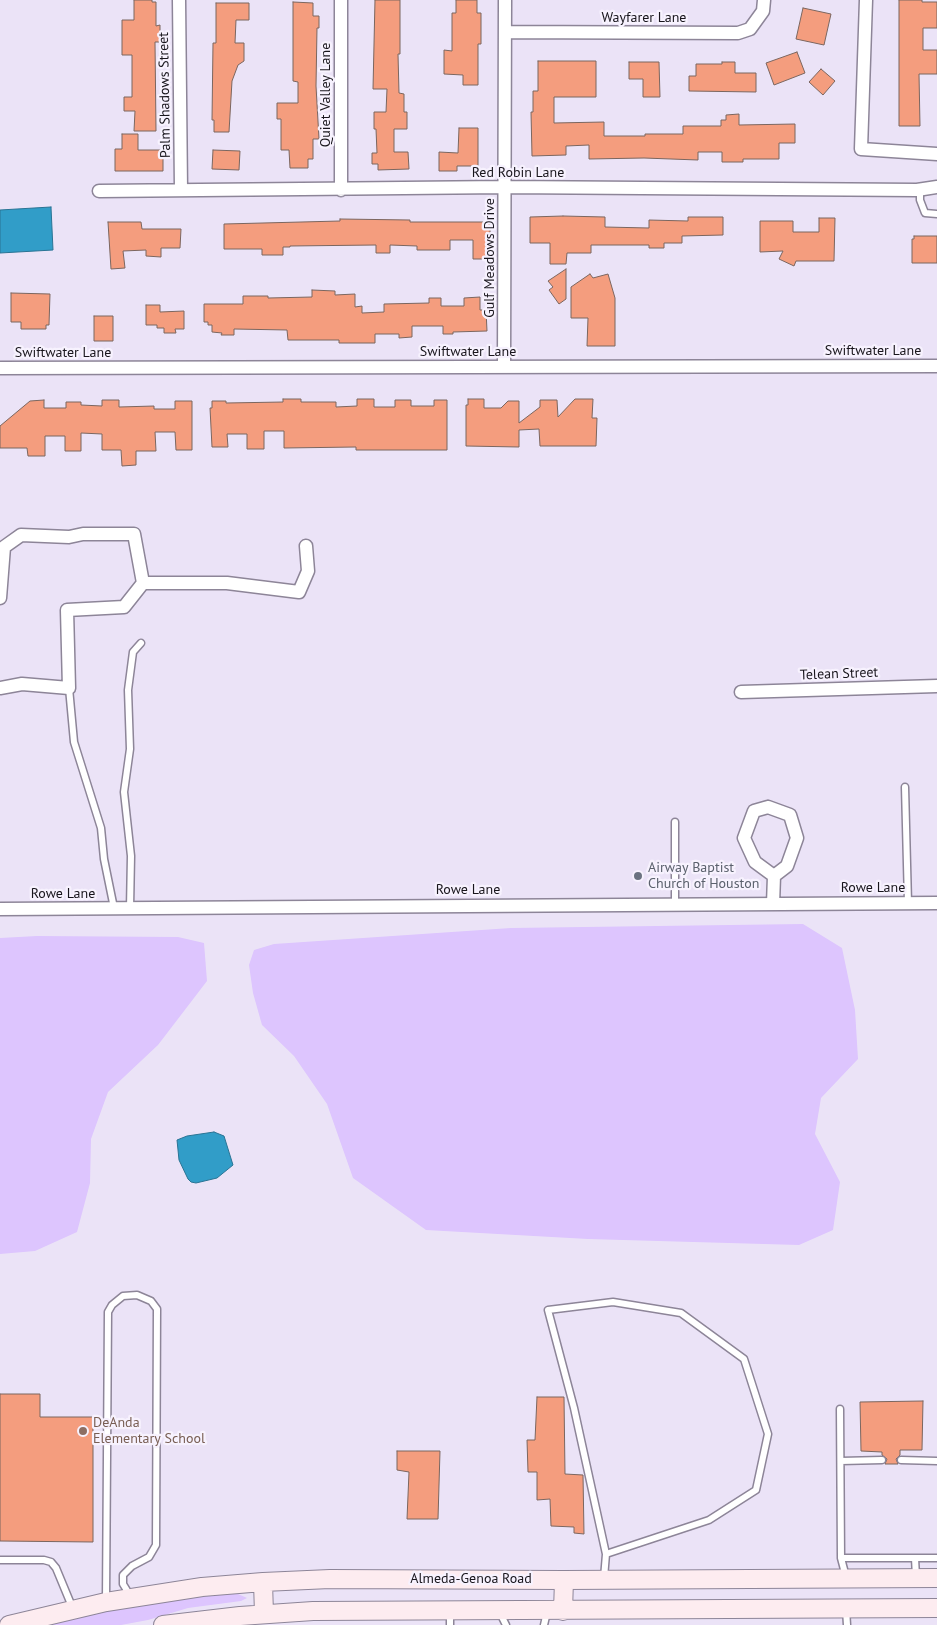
<!DOCTYPE html>
<style>
body{margin:0}
canvas{display:block;background:#ebe3f7}
</style>
<canvas width="937" height="1625"></canvas>
<script>
const ctx = document.querySelector('canvas').getContext('2d');
ctx.lineJoin = 'round';
function fill(path, color) {
  ctx.fillStyle = color;
  ctx.fill(path, 'evenodd');
}
function shape(rows) {
  const path = new Path2D();
  for (const r of rows) {
    path.moveTo(r[0], r[1]);
    for (let i = 2; i < r.length; i += 2) path.lineTo(r[i], r[i + 1]);
  }
  return path;
}
function stroke(path, color, width, dash) {
  ctx.strokeStyle = color;
  ctx.lineWidth = width;
  ctx.lineCap = dash ? 'butt' : 'round';
  ctx.setLineDash(dash || []);
  ctx.stroke(path);
}
function write(font, color, halo, rows, align = 'center') {
  ctx.font = font + ' "PT Sans",sans-serif';
  ctx.lineWidth = 4.5;
  ctx.setLineDash([]);
  ctx.textBaseline = 'middle';
  ctx.strokeStyle = halo;
  ctx.fillStyle = color;
  for (const [text, x, y, turn = 0] of rows) {
    ctx.save();
    ctx.translate(x, y);
    ctx.rotate((+turn || 0) * Math.PI / 180);
    ctx.textAlign = isNaN(turn) ? turn : align;
    if (halo) ctx.strokeText(text, 0, 0);
    ctx.fillText(text, 0, 0);
    ctx.restore();
  }
}
const green = shape([
 [803,924,842,948,855,1010,858,1059,821,1098,815,1134,840,1182,833,1230,799,1245,588,1239,426,1230,353,1178,327,1104,294,1056,262,1025,253,993,249,965,254,950,274,944,511,928],
 [37,936,178,937,204,943,207,981,158,1045,108,1092,91,1139,90,1183,77,1232,35,1251,0,1254,0,938],
 [219,1593,238,1594,247,1598,241,1601,188,1608,148,1620,121,1625,39,1625,167,1599]
]);
const water = shape([
 [51,207,53,250,0,253,0,210,51,207],
 [214,1132,224,1136,233,1165,217,1178,196,1183,191,1182,188,1179,179,1160,177,1140,187,1136,214,1132]
]);
const building = shape([
 [134,0,152,0,152,2,156,2,156,26,160,25,160,42,155,42,156,131,134,131,135,111,124,111,124,97,132,97,132,55,122,55,122,20,134,20,134,0],
 [375,0,400,0,400,54,398,54,399,93,404,94,404,112,407,112,407,129,394,129,394,152,408,152,409,169,378,170,378,164,372,164,372,153,377,153,376,129,374,129,374,112,386,112,387,89,373,89,375,0],
 [456,0,477,0,477,13,481,13,481,44,478,44,478,85,463,85,463,75,444,74,444,50,452,51,452,13,456,13,456,0],
 [899,0,922,0,922,2,937,2,937,28,923,28,923,50,937,50,937,74,919,74,920,126,899,126,899,0],
 [293,2,313,3,313,16,319,16,319,28,317,28,316,86,319,139,313,139,313,159,308,159,308,168,290,168,289,150,281,150,281,119,277,119,277,103,298,103,298,82,293,81,293,2],
 [216,3,249,3,249,20,236,20,235,43,244,43,244,61,238,65,232,81,229,132,214,132,214,120,212,120,213,43,216,43,216,3],
 [803,8,831,14,824,45,796,39,803,8],
 [797,52,805,73,774,85,766,63,797,52],
 [538,61,596,61,596,97,554,97,554,123,604,122,604,136,645,136,645,134,683,134,683,126,721,126,721,120,726,120,726,115,739,114,739,125,795,124,795,143,779,143,779,159,743,159,743,162,722,162,722,152,698,152,698,160,644,158,589,159,589,145,566,146,566,155,532,156,531,112,533,112,533,91,538,91,538,61],
 [629,62,659,62,660,97,643,97,643,79,629,79,629,62],
 [722,62,735,62,735,73,756,73,756,92,689,91,689,76,696,76,696,64,722,64,722,62],
 [821,69,835,81,823,95,809,82,821,69],
 [459,128,478,128,478,166,457,166,457,171,439,171,439,152,458,153,459,128],
 [122,134,138,134,138,150,163,150,163,171,115,171,115,149,122,149,122,134],
 [213,150,240,151,239,170,212,169,213,150],
 [563,216,605,217,605,227,649,228,649,220,688,221,688,217,723,217,723,235,682,236,682,243,664,243,664,248,649,248,649,245,591,245,591,253,567,253,566,264,550,264,550,243,530,243,530,217,563,216],
 [819,218,835,218,834,261,796,261,794,266,779,259,783,251,760,252,760,221,793,221,793,232,819,232,819,218],
 [340,219,410,220,410,222,490,222,490,259,473,259,473,240,450,240,450,250,417,250,417,246,390,245,390,253,376,253,376,245,290,246,290,247,283,247,283,255,262,255,262,249,224,249,224,224,340,221,340,219],
 [108,222,141,222,142,229,181,229,180,248,161,248,161,257,146,256,146,250,123,251,125,268,111,269,108,222],
 [914,236,937,236,937,263,912,263,912,239,914,239,914,236],
 [566,269,566,299,559,304,549,290,553,287,548,281,566,269],
 [590,274,593,278,608,274,615,298,615,346,587,346,588,318,571,318,571,287,590,274],
 [312,290,335,291,335,295,355,294,355,307,362,306,362,313,384,312,384,304,429,303,429,298,441,298,441,306,464,306,464,298,480,297,480,310,486,310,487,331,453,332,453,334,443,334,443,326,412,326,412,337,399,338,399,334,375,334,375,343,339,343,339,340,288,340,287,330,234,329,234,335,221,335,222,333,212,332,212,325,208,325,208,322,204,322,204,304,243,304,243,296,268,296,268,298,312,297,312,290],
 [11,293,50,294,49,325,46,325,46,329,21,329,21,322,11,322,11,293],
 [146,305,160,305,160,312,184,311,184,329,175,329,176,333,164,333,164,328,157,328,157,325,146,325,146,305],
 [94,316,113,316,113,341,94,341,94,316],
 [283,399,301,399,301,402,336,402,336,407,357,406,357,399,374,399,374,407,395,407,395,400,411,400,411,406,434,406,434,400,447,400,447,450,356,450,356,447,284,448,284,431,264,431,264,449,247,449,247,434,227,434,228,447,212,447,210,408,212,408,212,401,226,401,226,403,283,402,283,399],
 [468,399,484,399,484,408,501,408,508,401,519,401,519,423,540,407,540,400,557,400,558,417,575,399,593,399,592,418,597,418,596,446,540,446,539,429,519,430,519,447,466,446,466,405,468,405,468,399],
 [44,400,44,408,66,408,66,402,81,402,81,405,102,406,102,400,119,400,119,407,154,406,154,409,175,409,175,401,192,401,192,450,176,450,175,432,155,432,156,451,136,451,136,465,122,466,121,450,102,450,102,434,81,433,81,451,65,451,65,436,45,436,45,456,28,456,27,448,0,448,0,426,30,401,44,400],
 [0,1394,40,1394,40,1417,93,1417,93,1542,0,1541,0,1394],
 [537,1397,564,1397,565,1474,583,1475,584,1534,574,1533,574,1527,551,1526,550,1499,537,1500,537,1472,528,1472,527,1440,535,1440,537,1397],
 [923,1401,922,1450,900,1450,900,1455,896,1459,898,1464,885,1464,887,1459,882,1455,882,1452,861,1451,860,1402,923,1401],
 [397,1451,440,1451,438,1519,407,1519,409,1472,397,1470,397,1451]
]);
const service = shape([
 [920,190,920,200,925,213,937,214],
 [69,688,74,742,101,828,104,859,114,908],
 [905,787,908,903],
 [675,822,675,904],
 [130,908,131,856,124,792,130,749,128,690,133,652,141,643],
 [840,1409,841,1558],
 [901,1460,937,1461],
 [841,1461,882,1460],
 [915,1558,937,1558],
 [0,1560,44,1560,51,1562,56,1568,73,1609],
 [846,1577,841,1558,915,1558,916,1577],
 [604,1578,606,1554,574,1408,548,1310,613,1302,681,1313,744,1359,768,1434,756,1490,709,1520,606,1554],
 [106,1600,108,1312,112,1305,123,1296,137,1295,151,1301,157,1309,156,1545,149,1557,132,1566,123,1575,123,1584,131,1597],
 [846,1609,847,1625],
 [500,1613,506,1625],
 [450,1625,450,1612],
 [544,1625,547,1612]
]);
const minor = shape([
 [179,0,181,189],
 [866,0,861,149,937,154],
 [505,32,738,33,750,29,763,11,764,0],
 [341,190,341,0],
 [99,191,505,187,917,190,937,187],
 [504,367,505,0],
 [0,368,937,366],
 [0,598,4,547,21,535,69,537,83,534,134,534,143,583],
 [0,688,22,684,69,688,67,610,124,607,143,583,227,583,299,592,308,571,306,546],
 [741,692,937,686],
 [768,807,790,815,797,838,787,866,774,876,755,862,744,838,754,811,768,807],
 [773,904,774,876],
 [0,909,937,903]
]);
const secondary = shape([
 [263,1582,264,1614],
 [563,1611,564,1580],
 [9,1625,106,1602,202,1587,263,1582,330,1579,564,1580,937,1578],
 [163,1625,240,1616,313,1611,937,1608]
]);
const markers = [
 [638,876,5,"#6b7280"],
 [83,1431,5,"#8d6e63"]
];
const streetNames = [
 ["Wayfarer Lane",644,18],
 ["Palm Shadows Street",165,95,-91],
 ["Quiet Valley Lane",326,95,-90],
 ["Red Robin Lane",518,173],
 ["Gulf Meadows Drive",490,258,-90],
 ["Swiftwater Lane",873,351],
 ["Swiftwater Lane",468,352],
 ["Swiftwater Lane",63,353],
 ["Telean Street",839,674,-2],
 ["Rowe Lane",873,888],
 ["Rowe Lane",468,890],
 ["Rowe Lane",63,894],
 ["Almeda-Genoa Road",471,1579]
];
const worshipNames = [
 ["Airway Baptist",648,868],
 ["Church of Houston",648,884]
];
const educationNames = [
 ["DeAnda",93,1423],
 ["Elementary School",93,1439]
];
fill(green, '#ddc5fe');
fill(water, '#319dc8');
stroke(water, '#2a7494', 1);
fill(building, '#f49d7e');
stroke(building, '#7b665f', 1);
stroke(service, '#8d8598', 9);
stroke(minor, '#8d8598', 15);
stroke(secondary, '#8d8598', 20);
stroke(service, '#fff', 6);
stroke(minor, '#fff', 12);
stroke(secondary, '#fdecf0', 18);
for (const [x, y, r, color] of markers) {
  const dot = new Path2D();
  dot.arc(x, y, r, 0, 2 * Math.PI);
  ctx.fillStyle = color;
  ctx.fill(dot);
  stroke(dot, '#f7f2fe', 2);
}
write('14px', '#18151c', '#f7f2fe', streetNames);
write('14px', '#5b616d', '#f7f2fe', worshipNames, 'left');
write('14px', '#785e54', '#f7f2fe', educationNames, 'left');
</script>
